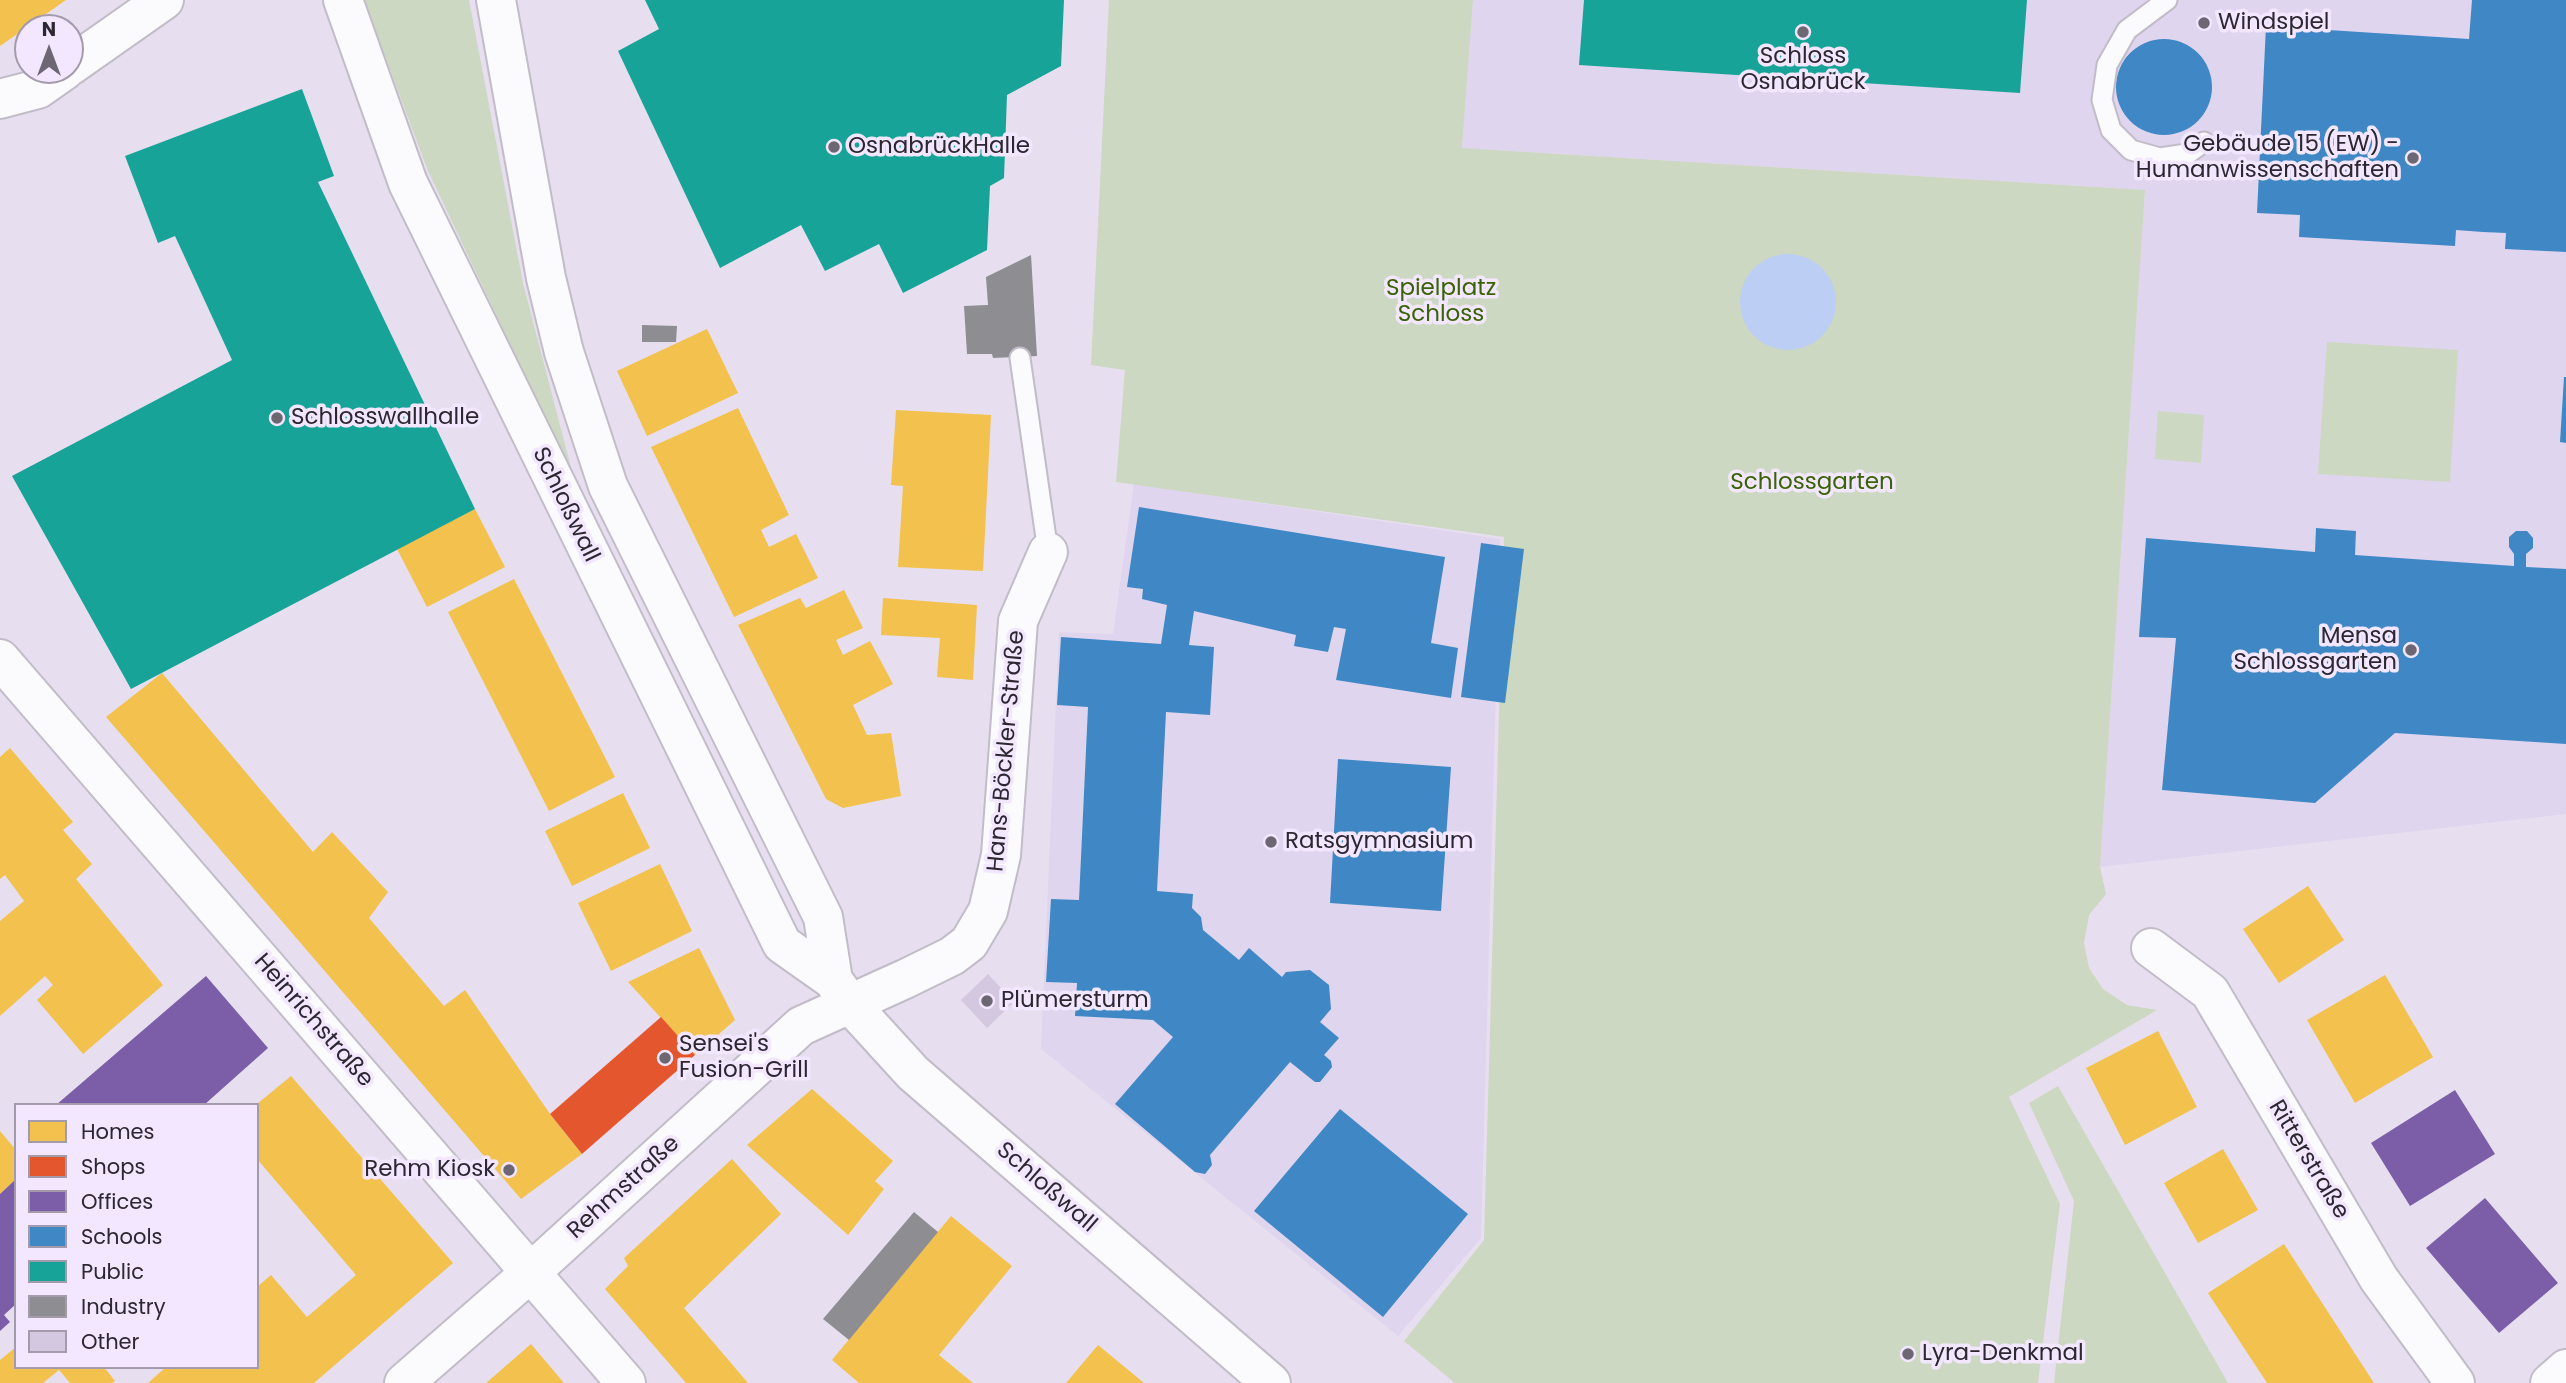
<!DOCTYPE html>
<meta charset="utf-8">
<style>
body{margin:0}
#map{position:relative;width:2566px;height:1383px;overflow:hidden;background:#e7dfef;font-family:Poppins,sans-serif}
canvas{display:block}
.legend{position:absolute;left:14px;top:1103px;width:245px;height:266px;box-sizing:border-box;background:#f2e7fe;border:2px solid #a39aac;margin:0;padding:9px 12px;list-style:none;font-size:21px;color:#2c2731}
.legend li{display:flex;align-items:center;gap:14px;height:35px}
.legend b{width:35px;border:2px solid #a39aac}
.north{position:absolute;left:14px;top:14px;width:70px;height:70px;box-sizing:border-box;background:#f2e7fe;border:2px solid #a39aac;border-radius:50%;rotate:0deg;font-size:19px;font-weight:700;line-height:28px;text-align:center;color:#2c2731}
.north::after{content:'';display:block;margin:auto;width:24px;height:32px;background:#6d6774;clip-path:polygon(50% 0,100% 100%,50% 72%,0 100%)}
</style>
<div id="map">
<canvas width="2566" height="1383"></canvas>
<ul class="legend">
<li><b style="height:19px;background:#f2c14e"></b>Homes</li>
<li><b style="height:19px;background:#e4572e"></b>Shops</li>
<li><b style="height:19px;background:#7b5ea7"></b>Offices</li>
<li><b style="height:19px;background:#3f88c5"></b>Schools</li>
<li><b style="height:19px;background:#17a398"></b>Public</li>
<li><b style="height:19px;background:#8d8d92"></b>Industry</li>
<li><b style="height:19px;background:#d3c8df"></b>Other</li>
</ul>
<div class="north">N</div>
</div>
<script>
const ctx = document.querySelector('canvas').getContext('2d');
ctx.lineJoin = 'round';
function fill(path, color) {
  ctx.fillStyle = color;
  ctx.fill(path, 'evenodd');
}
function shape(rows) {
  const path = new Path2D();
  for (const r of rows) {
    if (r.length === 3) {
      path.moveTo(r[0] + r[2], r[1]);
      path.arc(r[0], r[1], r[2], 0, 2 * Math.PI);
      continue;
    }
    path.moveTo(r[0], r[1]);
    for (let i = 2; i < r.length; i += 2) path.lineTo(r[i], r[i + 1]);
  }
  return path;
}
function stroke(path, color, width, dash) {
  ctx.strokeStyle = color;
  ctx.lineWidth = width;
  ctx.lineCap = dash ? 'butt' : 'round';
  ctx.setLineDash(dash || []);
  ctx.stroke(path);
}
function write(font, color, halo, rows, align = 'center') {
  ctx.font = font + ' Poppins,sans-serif';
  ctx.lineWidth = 7;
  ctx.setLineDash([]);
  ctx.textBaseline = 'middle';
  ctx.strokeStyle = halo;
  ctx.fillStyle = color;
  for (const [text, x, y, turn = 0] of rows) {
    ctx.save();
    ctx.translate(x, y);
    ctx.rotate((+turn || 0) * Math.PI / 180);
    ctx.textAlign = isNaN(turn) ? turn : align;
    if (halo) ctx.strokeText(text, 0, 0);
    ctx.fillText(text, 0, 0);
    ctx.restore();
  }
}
const built = shape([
 [1473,0,2566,0,2566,814,2100,867,2145,190,1462,148],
 [1134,484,1500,539,1481,1238,1398,1336,1041,1049,1059,632,1113,634]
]);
const green = shape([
 [364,0,469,0,523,283,574,479,428,171],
 [1109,0,1473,0,1462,148,2145,190,2100,867,2106,894,2089,915,2084,943,2089,968,2103,989,2127,1005,2157,1010,2009,1097,2060,1204,2038,1383,1455,1383,1404,1341,1484,1240,1504,537,1116,482,1125,370,1091,365],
 [2327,342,2458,350,2450,482,2318,474],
 [2158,411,2204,415,2201,463,2155,459],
 [2058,1086,2228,1383,2054,1383,2074,1201,2029,1103]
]);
const water = shape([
 [1788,302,48]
]);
const homes = shape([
 [0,0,66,0,0,46],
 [707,329,738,393,647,436,617,371],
 [738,408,789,515,761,530,769,547,796,534,818,578,734,617,651,447],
 [896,410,991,415,983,571,898,567,903,486,891,485],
 [475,509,505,567,427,607,397,549],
 [514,579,615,777,549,811,448,612],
 [844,590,863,628,836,640,843,655,870,641,893,684,853,705,867,735,891,733,901,796,843,808,826,799,738,625,800,598,806,608],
 [883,598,977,605,973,680,937,677,940,638,881,635],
 [162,673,313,852,332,832,388,892,369,918,444,1006,465,990,550,1114,582,1154,521,1199,106,717],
 [10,748,73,822,63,830,92,864,76,879,163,985,83,1054,37,1000,53,985,45,976,0,1016,0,921,24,901,5,875,0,879,0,757],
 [623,793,650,848,572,886,545,831],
 [660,864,692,931,611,971,578,903],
 [2308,886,2344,940,2279,983,2243,929],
 [699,948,735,1020,695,1055,628,982],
 [2385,975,2433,1057,2355,1103,2307,1020],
 [2158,1031,2197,1107,2125,1145,2086,1068],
 [291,1076,453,1263,314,1383,148,1383,166,1367,257,1367,257,1287,271,1275,307,1317,356,1275,257,1159,257,1104],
 [812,1089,893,1161,875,1181,884,1189,848,1235,747,1145],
 [0,1131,16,1150,16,1179,0,1194],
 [2223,1149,2258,1210,2198,1243,2164,1183],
 [732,1159,781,1214,684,1308,748,1383,686,1383,605,1289,628,1266,624,1258],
 [951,1216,1012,1266,939,1355,973,1383,859,1383,832,1360],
 [2284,1244,2315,1292,2374,1383,2267,1383,2208,1293],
 [531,1344,564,1383,486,1383],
 [1098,1345,1144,1383,1066,1383],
 [16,1347,16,1367,104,1367,115,1381,112,1383,70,1383,59,1370,43,1383,0,1383,0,1360]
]);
const shops = shape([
 [661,1017,695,1055,582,1154,550,1114]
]);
const offices = shape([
 [206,976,268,1048,204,1105,56,1105],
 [2455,1090,2495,1154,2410,1206,2371,1143],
 [16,1179,16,1304,4,1315,10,1322,0,1331,0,1194],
 [2485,1198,2558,1283,2499,1333,2426,1248]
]);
const schools = shape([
 [2472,0,2566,0,2566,252,2505,249,2506,233,2483,232,2456,230,2455,246,2299,237,2300,215,2257,213,2266,26,2469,39],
 [2164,87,48],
 [2564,377,2566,377,2566,443,2560,442],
 [1139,507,1445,557,1431,643,1458,648,1451,698,1336,680,1346,629,1334,627,1328,652,1294,646,1296,635,1194,611,1189,645,1214,647,1210,715,1166,712,1157,891,1193,894,1192,908,1201,917,1203,930,1239,960,1249,948,1282,977,1286,972,1310,970,1329,985,1331,1009,1320,1022,1339,1038,1324,1055,1331,1061,1332,1067,1320,1082,1315,1082,1290,1062,1210,1155,1212,1165,1205,1174,1195,1172,1115,1104,1173,1037,1153,1020,1075,1016,1077,983,1046,982,1051,899,1079,900,1088,707,1057,705,1061,637,1161,644,1167,605,1142,599,1143,589,1127,587],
 [2316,528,2356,531,2355,555,2514,566,2514,554,2509,547,2509,537,2516,531,2527,531,2533,538,2533,548,2526,554,2526,567,2566,569,2566,744,2395,733,2315,803,2162,790,2176,638,2139,637,2146,538,2315,552],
 [1481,543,1524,549,1505,703,1461,697],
 [1338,759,1451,767,1441,911,1330,903],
 [1340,1109,1468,1214,1383,1317,1254,1211]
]);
const public = shape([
 [645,0,1064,0,1061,66,1007,95,1004,178,990,186,987,250,903,293,879,244,825,271,801,225,720,268,618,51,659,29],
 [1584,0,2027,0,2020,93,1579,65],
 [302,89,334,176,318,182,475,509,131,689,12,476,232,360,175,236,158,243,125,156]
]);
const industry = shape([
 [1031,255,1037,356,993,358,992,354,967,354,964,306,988,305,986,277],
 [642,325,677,326,676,342,642,342],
 [914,1212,938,1232,849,1340,823,1319]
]);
const building = shape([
 [988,974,1014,1002,987,1028,961,1000]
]);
const service = shape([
 [2167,0,2127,30,2107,65,2102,100,2111,130,2131,150,2160,158,2187,154,2204,142],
 [1020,358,1048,552]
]);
const minor = shape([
 [70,66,164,0],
 [0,99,38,89,65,70],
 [0,659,626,1383],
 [2151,948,2210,992,2379,1279,2455,1383],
 [404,1383,530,1273,801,1026,905,979,952,956,969,943,988,911,1001,855,1018,621,1048,552],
 [2550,1383,2566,1369]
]);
const primary = shape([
 [343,0,408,183,782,944,833,980,850,1004,913,1073,1271,1383],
 [496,0,546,278,564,352,608,486,823,917,833,980]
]);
const markers = [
 [2204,23,7,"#6d6774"],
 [1803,32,7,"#6d6774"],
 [834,147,7,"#6d6774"],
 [2413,158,7,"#6d6774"],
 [277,418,7,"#6d6774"],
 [2411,650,7,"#6d6774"],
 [1271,842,7,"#6d6774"],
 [987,1001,7,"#6d6774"],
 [665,1058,7,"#6d6774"],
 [509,1170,7,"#6d6774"],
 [1908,1354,7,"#6d6774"]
];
const poiNames = [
 ["Windspiel",2218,23],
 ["Schloss",1803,57,"center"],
 ["Osnabrück",1803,83,"center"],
 ["Gebäude 15 (EW) -",2399,145,"right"],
 ["Humanwissenschaften",2399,171,"right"],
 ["OsnabrückHalle",848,147],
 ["Schlosswallhalle",291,418],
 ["Mensa",2397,637,"right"],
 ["Schlossgarten",2397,663,"right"],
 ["Ratsgymnasium",1285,842],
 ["Plümersturm",1001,1001],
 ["Sensei's",679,1045],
 ["Fusion-Grill",679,1071],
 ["Rehm Kiosk",495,1170,"right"],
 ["Lyra-Denkmal",1922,1354]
];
const parkNames = [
 ["Spielplatz",1441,289],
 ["Schloss",1441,315],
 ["Schlossgarten",1812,483]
];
const streetNames = [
 ["Schloßwall",565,505,64],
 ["Hans-Böckler-Straße",1007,751,-85],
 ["Heinrichstraße",313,1021,49],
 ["Ritterstraße",2308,1160,59],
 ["Rehmstraße",624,1188,-42],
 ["Schloßwall",1046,1188,41]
];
fill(built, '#e0d5ee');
fill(green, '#ccd8c2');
fill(water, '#bccef3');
fill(homes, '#f2c14e');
fill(shops, '#e4572e');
fill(offices, '#7b5ea7');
fill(schools, '#3f88c5');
fill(public, '#17a398');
fill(industry, '#8d8d92');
fill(building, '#d3c8df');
stroke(service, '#c2bcc8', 23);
stroke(minor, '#c2bcc8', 42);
stroke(primary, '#c2bcc8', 42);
stroke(service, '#fbfafd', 19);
stroke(minor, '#fbfafd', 38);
stroke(primary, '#fbfafd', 38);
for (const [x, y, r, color] of markers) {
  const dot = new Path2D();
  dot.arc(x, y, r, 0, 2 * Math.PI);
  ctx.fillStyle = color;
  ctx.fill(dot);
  stroke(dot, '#f2e7fe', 2.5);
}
write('23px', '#2c2731', '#f2e7fe', poiNames, 'left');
write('23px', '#3a6305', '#f2e7fe', parkNames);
write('23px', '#2c2731', '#f2e7fe', streetNames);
</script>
